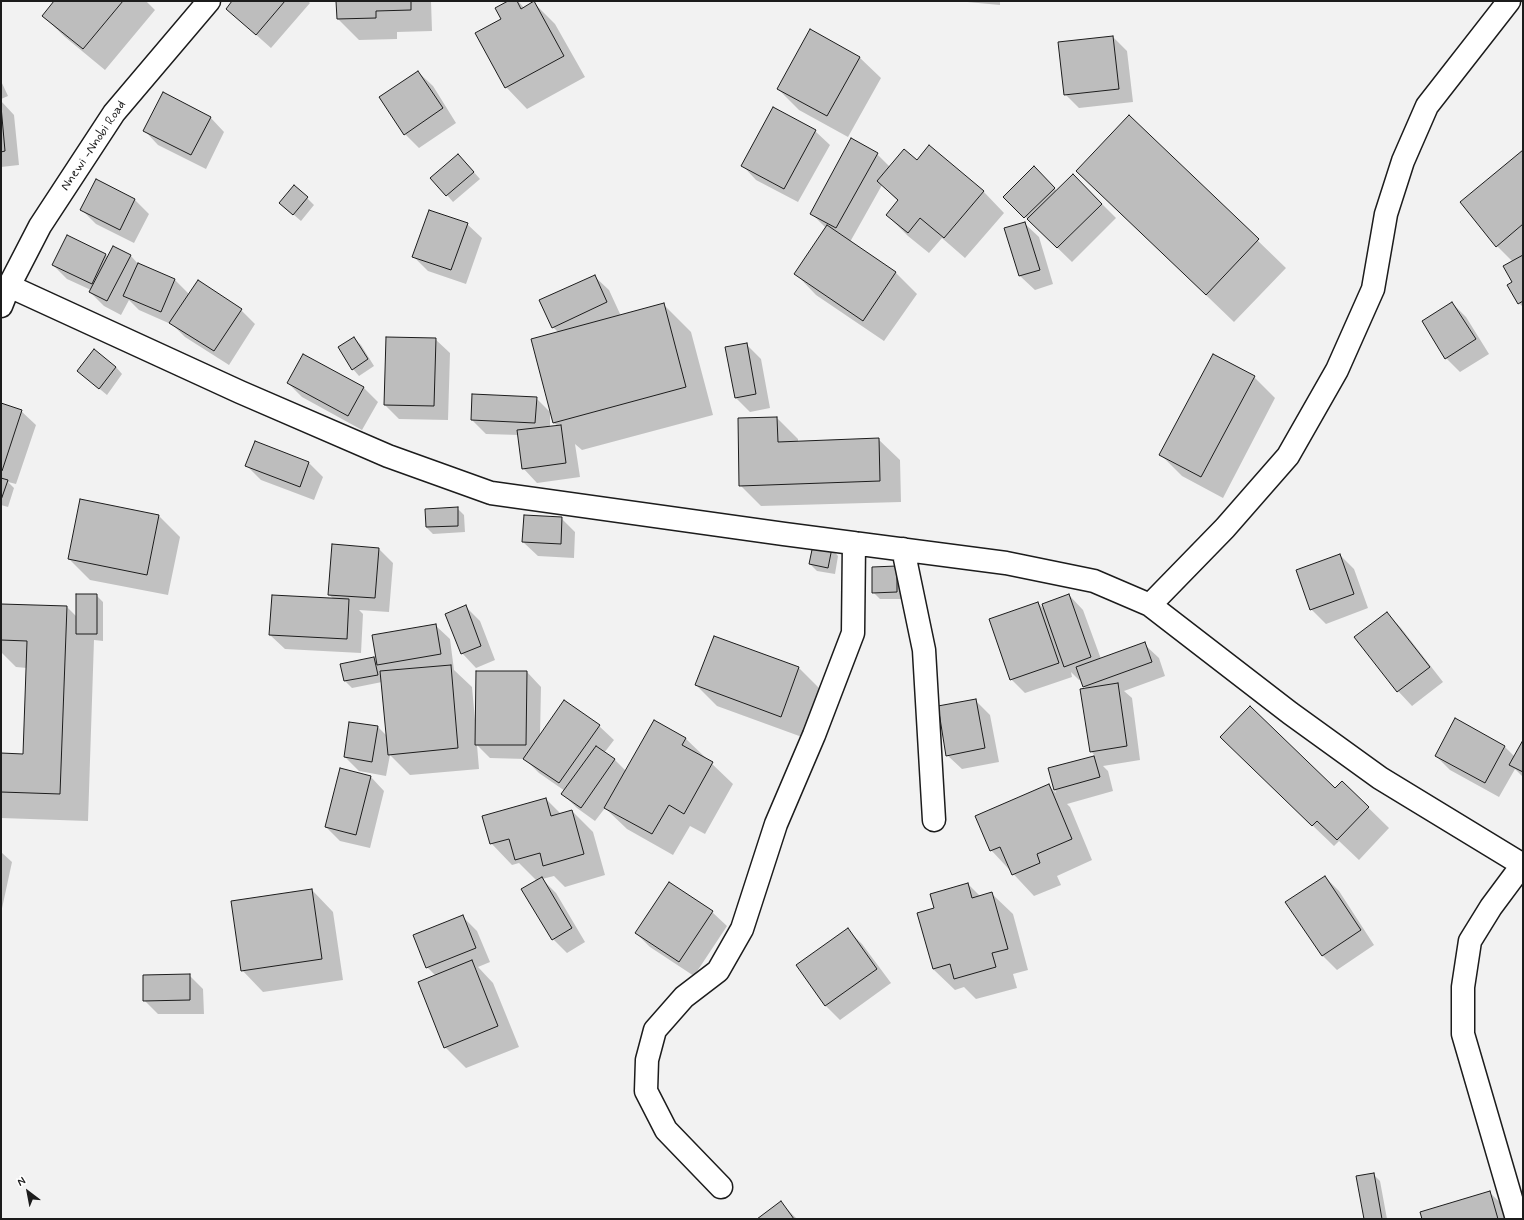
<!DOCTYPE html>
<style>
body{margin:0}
#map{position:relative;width:1524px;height:1220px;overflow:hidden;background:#f2f2f2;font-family:Mynerve,sans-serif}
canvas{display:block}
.frame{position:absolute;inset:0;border:2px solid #1c1c1c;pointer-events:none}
.north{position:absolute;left:8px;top:1172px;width:40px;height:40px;-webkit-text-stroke:3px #fff;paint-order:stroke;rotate:328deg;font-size:11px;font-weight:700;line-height:16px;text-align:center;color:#1c1c1c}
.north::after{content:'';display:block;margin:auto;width:14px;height:18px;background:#1c1c1c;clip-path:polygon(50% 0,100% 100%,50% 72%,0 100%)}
</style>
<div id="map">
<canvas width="1524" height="1220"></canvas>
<div class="frame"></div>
<div class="north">N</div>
</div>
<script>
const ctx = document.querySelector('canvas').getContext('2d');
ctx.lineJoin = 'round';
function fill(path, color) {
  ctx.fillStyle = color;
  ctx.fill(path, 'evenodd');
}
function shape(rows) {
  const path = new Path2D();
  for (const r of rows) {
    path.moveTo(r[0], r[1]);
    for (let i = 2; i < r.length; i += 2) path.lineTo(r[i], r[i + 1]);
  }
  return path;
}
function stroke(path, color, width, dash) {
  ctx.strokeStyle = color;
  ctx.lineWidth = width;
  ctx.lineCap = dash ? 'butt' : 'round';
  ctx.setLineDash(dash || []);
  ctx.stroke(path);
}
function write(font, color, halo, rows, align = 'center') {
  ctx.font = font + ' Mynerve,sans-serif';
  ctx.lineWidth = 4;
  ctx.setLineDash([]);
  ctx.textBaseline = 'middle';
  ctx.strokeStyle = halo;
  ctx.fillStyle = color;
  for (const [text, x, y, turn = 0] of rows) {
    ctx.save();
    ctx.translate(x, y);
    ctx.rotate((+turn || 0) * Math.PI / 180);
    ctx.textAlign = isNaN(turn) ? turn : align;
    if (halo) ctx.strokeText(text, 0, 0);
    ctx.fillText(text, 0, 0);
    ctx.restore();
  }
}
const shadow = shape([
 [56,1,146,1,155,10,105,70,65,37,43,16],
 [234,1,308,1,310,3,271,48,227,9],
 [337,1,431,1,432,31,397,32,397,39,359,40,338,19],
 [510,1,518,1,524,8,534,3,555,24,585,77,527,109,506,87,502,19],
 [956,1,1000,1,1000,5],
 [1113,37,1127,51,1133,102,1079,108,1065,94],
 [859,57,881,78,848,137,799,110,778,89],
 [418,72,433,86,456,123,419,148,405,134],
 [1,81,8,96,1,99],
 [1,101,14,115,19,165,1,167],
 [1129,116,1286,268,1234,322,1105,198],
 [210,117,224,132,206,169,158,145,144,130],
 [815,131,830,145,798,202,756,180,742,165],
 [1523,152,1523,307,1519,303,1513,282,1513,262,1497,246],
 [877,154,890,167,917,162,983,191,1004,213,965,258,942,238,929,253,908,236,887,215,898,201,882,185,850,242,896,273,917,294,884,341,816,295,795,273,826,228,811,213],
 [465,162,480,179,453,202,447,195],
 [1034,168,1057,191,1073,175,1116,218,1072,262,1005,197],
 [97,180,135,200,149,214,134,243,96,224,82,210],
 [307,198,314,205,301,221,287,209],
 [1024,223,1039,237,1053,284,1035,290,1020,276,1006,229],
 [467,224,482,238,466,284,428,271,414,257],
 [67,236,106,255,108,258,114,247,131,256,139,265,175,280,189,294,241,310,255,324,229,365,185,337,173,325,139,310,129,300,121,315,104,306,90,292,91,290,67,279,53,265],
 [594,276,609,290,621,316,663,304,691,332,713,415,582,450,575,444,580,477,537,483,523,468,519,435,486,434,472,420,536,398,550,412,550,427,558,426,554,423,532,340,559,333,553,327],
 [1452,303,1466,317,1489,354,1460,372,1446,358],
 [354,338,361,345,374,366,359,376,353,369],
 [435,339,450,353,448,420,399,419,385,405],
 [746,344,761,359,770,408,750,412,736,398],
 [304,355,364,388,378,402,362,430,302,397,288,383],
 [116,367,122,374,107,395,78,371],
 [1254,377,1275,398,1223,498,1182,476,1161,455],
 [1,404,21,411,36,425,16,484,8,482,14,488,8,507,1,505],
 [777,418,798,439,798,442,878,439,900,460,901,502,761,506,740,485],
 [256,442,309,463,323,477,314,500,261,480,246,465],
 [457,508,464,515,465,532,433,534,426,527,426,510],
 [159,516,180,537,168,595,90,580,69,559],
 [561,518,575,532,574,558,538,556,523,542],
 [379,549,393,563,389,612,359,610,363,614,361,653,285,649,270,635,334,599,329,595],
 [832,549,838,556,835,574,817,571,810,564],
 [1340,555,1354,569,1368,608,1326,624,1311,609],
 [897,567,904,599,880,599,873,592],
 [96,595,103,602,103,641,94,640,88,821,1,818,1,754,24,755,27,668,16,667,1,652,1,605,67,607,77,617],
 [1069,595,1083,610,1101,659,1144,644,1159,658,1165,676,1124,691,1132,698,1140,760,1103,766,1108,771,1113,791,1067,804,1070,807,1092,860,1057,876,1061,885,1034,896,991,850,1049,786,1056,793,1050,769,1095,756,1091,751,1087,689,1084,686,1082,679,1079,680,1071,672,1072,677,1025,693,1011,679,1038,603,1046,611],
 [466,607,480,621,495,660,476,668,462,653],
 [1387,613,1401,628,1443,682,1412,706,1398,691,1356,637],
 [435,625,450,639,454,670,472,687,475,720,527,672,541,687,540,736,599,726,614,740,604,753,615,760,626,771,685,738,733,784,705,834,690,826,673,855,627,829,605,808,595,821,577,808,563,794,565,791,539,773,525,759,490,758,477,745,479,769,410,775,390,755,386,776,359,771,345,757,350,723,378,727,387,736,382,682,352,688,345,681,341,665,374,658,378,662],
 [799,668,820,689,802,737,717,706,696,685],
 [976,701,990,715,999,762,962,769,947,755],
 [1455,720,1505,747,1515,757,1523,742,1523,777,1515,769,1499,797,1450,770,1436,756],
 [1242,758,1335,790,1342,782,1389,828,1359,860,1339,841,1334,846],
 [370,776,384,791,370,848,340,841,326,827],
 [546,799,561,814,572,811,593,832,605,875,565,887,554,876,542,879,556,893,585,942,567,953,553,939,537,881,519,863,512,865,491,843],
 [1,852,12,862,1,913],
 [1325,877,1339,891,1374,945,1337,970,1323,956,1287,903],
 [968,884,980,896,991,893,1013,914,1028,970,1013,974,1017,988,976,999,964,987,955,990,933,969,935,909],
 [312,890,333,912,343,980,263,992,242,970],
 [712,912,727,926,694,976,650,947,636,933],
 [463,917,477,931,490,962,478,967,493,983,519,1047,466,1068,445,1047,436,976,427,967],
 [848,930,862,944,891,983,840,1020,825,1005],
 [189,975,203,989,204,1014,158,1014,144,1000],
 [1373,1174,1380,1181,1387,1219,1365,1219],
 [1489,1192,1511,1213,1512,1219,1423,1219],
 [781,1203,797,1219,758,1219]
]);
const building = shape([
 [54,1,123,1,83,49,42,16,54,1],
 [232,1,285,1,256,35,226,9,232,1],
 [336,1,411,1,411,10,376,11,376,18,337,19,336,1],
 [508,1,517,1,521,9,534,1,564,56,505,88,475,33,501,19,495,8,508,1],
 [810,29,860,57,827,116,777,89,810,29],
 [1113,36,1119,89,1064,95,1058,42,1113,36],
 [418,71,443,108,404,135,379,97,418,71],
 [163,92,211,117,191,155,143,131,163,92],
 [1,106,5,151,1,152,1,106],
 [773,107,816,130,784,189,741,166,773,107],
 [1129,115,1259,239,1206,295,1076,171,1129,115],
 [851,138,878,153,836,228,810,214,851,138],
 [929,145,984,191,944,238,920,218,908,233,886,215,898,200,877,181,904,149,917,160,929,145],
 [1523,150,1523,224,1496,247,1460,202,1523,150],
 [458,154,474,172,446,196,430,178,458,154],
 [1034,166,1055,188,1024,218,1003,197,1034,166],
 [1073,174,1102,204,1057,248,1027,219,1073,174],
 [96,179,135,199,120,230,80,210,96,179],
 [294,185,308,197,293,215,279,203,294,185],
 [429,210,468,223,451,270,412,257,429,210],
 [1025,222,1040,270,1019,276,1004,228,1025,222],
 [827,225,896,272,863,321,794,274,827,225],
 [67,235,106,254,92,284,52,265,67,235],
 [113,246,131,255,107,301,89,292,113,246],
 [1523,255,1523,301,1518,304,1507,285,1512,282,1503,266,1523,255],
 [138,263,175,279,161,312,123,296,138,263],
 [595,275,607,302,552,328,539,300,595,275],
 [198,280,242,309,214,351,169,323,198,280],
 [1452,302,1476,339,1445,359,1422,321,1452,302],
 [664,303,686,387,553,423,531,339,664,303],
 [354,337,368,359,352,370,338,347,354,337],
 [386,337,436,338,434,406,384,405,386,337],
 [747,343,756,394,735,398,725,347,747,343],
 [94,349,116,367,99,389,77,371,94,349],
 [303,354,364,387,348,416,287,383,303,354],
 [1213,354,1255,376,1201,477,1159,455,1213,354],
 [472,394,537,397,535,423,471,420,472,394],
 [1,403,22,410,2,471,1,471,1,403],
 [777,417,778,442,879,438,880,481,739,486,738,418,777,417],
 [561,425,566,463,522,469,517,430,561,425],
 [255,441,309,462,300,487,245,466,255,441],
 [1,478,8,480,1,500,1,478],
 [80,499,159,515,147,575,68,559,80,499],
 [458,507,458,526,426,527,425,509,458,507],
 [524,515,562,517,561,544,522,542,524,515],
 [332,544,379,548,375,598,328,595,332,544],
 [813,545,832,548,828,568,809,564,813,545],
 [1340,554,1354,594,1310,610,1296,570,1340,554],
 [897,566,897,592,872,593,872,567,897,566],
 [76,594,97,594,97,634,76,634,76,594],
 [1069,594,1091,657,1064,667,1042,604,1069,594],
 [272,595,349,599,347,639,269,635,272,595],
 [1038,602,1059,663,1010,680,989,619,1038,602],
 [1,604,67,606,60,794,1,792,1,753,23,754,27,641,1,640,1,604],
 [466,605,481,646,461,654,445,614,466,605],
 [1387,612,1430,667,1397,692,1354,637,1387,612],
 [436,624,441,654,377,665,372,635,436,624],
 [714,636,799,667,781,717,695,685,714,636],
 [1145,642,1152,662,1083,687,1076,667,1145,642],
 [374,657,378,675,344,681,340,664,374,657],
 [451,665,458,748,388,755,380,671,451,665],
 [476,671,527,671,526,745,475,745,476,671],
 [1118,683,1127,746,1090,752,1080,689,1118,683],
 [976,699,985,748,946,756,938,706,976,699],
 [564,700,600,725,559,783,523,759,564,700],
 [1250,706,1335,788,1342,781,1369,807,1337,840,1317,821,1312,826,1220,737,1250,706],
 [1455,718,1505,746,1485,783,1435,756,1455,718],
 [654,720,686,738,682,745,713,762,684,814,669,805,652,834,604,808,654,720],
 [349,722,378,726,372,762,344,757,349,722],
 [1523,740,1523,772,1509,765,1523,740],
 [596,746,615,759,581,808,561,794,596,746],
 [1094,756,1100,777,1054,790,1048,768,1094,756],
 [340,768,371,776,356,835,325,827,340,768],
 [1049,784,1072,839,1037,854,1040,863,1012,875,1000,847,990,851,975,816,1049,784],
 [546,798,551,816,572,810,584,854,543,866,540,853,515,860,509,839,490,844,482,816,546,798],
 [1325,876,1361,930,1322,956,1285,902,1325,876],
 [542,877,572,928,552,940,521,889,542,877],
 [669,882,713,911,679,962,635,933,669,882],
 [968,883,972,898,992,892,1008,949,992,953,996,967,954,979,950,964,933,969,917,913,934,908,930,894,968,883],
 [312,889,322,959,241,971,231,901,312,889],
 [463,915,476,948,426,968,413,935,463,915],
 [848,928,877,969,825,1006,796,965,848,928],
 [472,960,498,1026,444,1048,418,982,472,960],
 [190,974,190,1000,143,1001,143,975,190,974],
 [1374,1173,1382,1219,1364,1219,1356,1176,1374,1173],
 [1490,1191,1498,1219,1422,1219,1420,1212,1490,1191],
 [781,1201,794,1219,757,1219,781,1201]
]);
const minor = shape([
 [9,286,240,392,388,456,491,493,784,534,1006,563,1094,581,1150,605,1290,713,1380,778,1523,865],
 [903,549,924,650,934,820],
 [1150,605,1225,528,1288,456,1337,370,1373,289,1386,214,1403,161,1427,106,1509,1],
 [721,1187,666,1130,646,1091,647,1060,655,1030,684,997,718,971,742,929,776,824,814,735,853,633,854,543],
 [1517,1219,1463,1034,1463,987,1470,941,1491,907,1523,864]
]);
const secondary = shape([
 [1,306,9,286,40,226,114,113,209,1]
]);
const streetNames = [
 ["Nnewi -Nnobi Road",94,146,-56]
];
fill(shadow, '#0003');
fill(building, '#bdbdbd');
stroke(building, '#1c1c1c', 1);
stroke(minor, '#1c1c1c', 25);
stroke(secondary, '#1c1c1c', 25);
stroke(minor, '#fff', 22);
stroke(secondary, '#fff', 22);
write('13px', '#1c1c1c', '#fff', streetNames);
</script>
